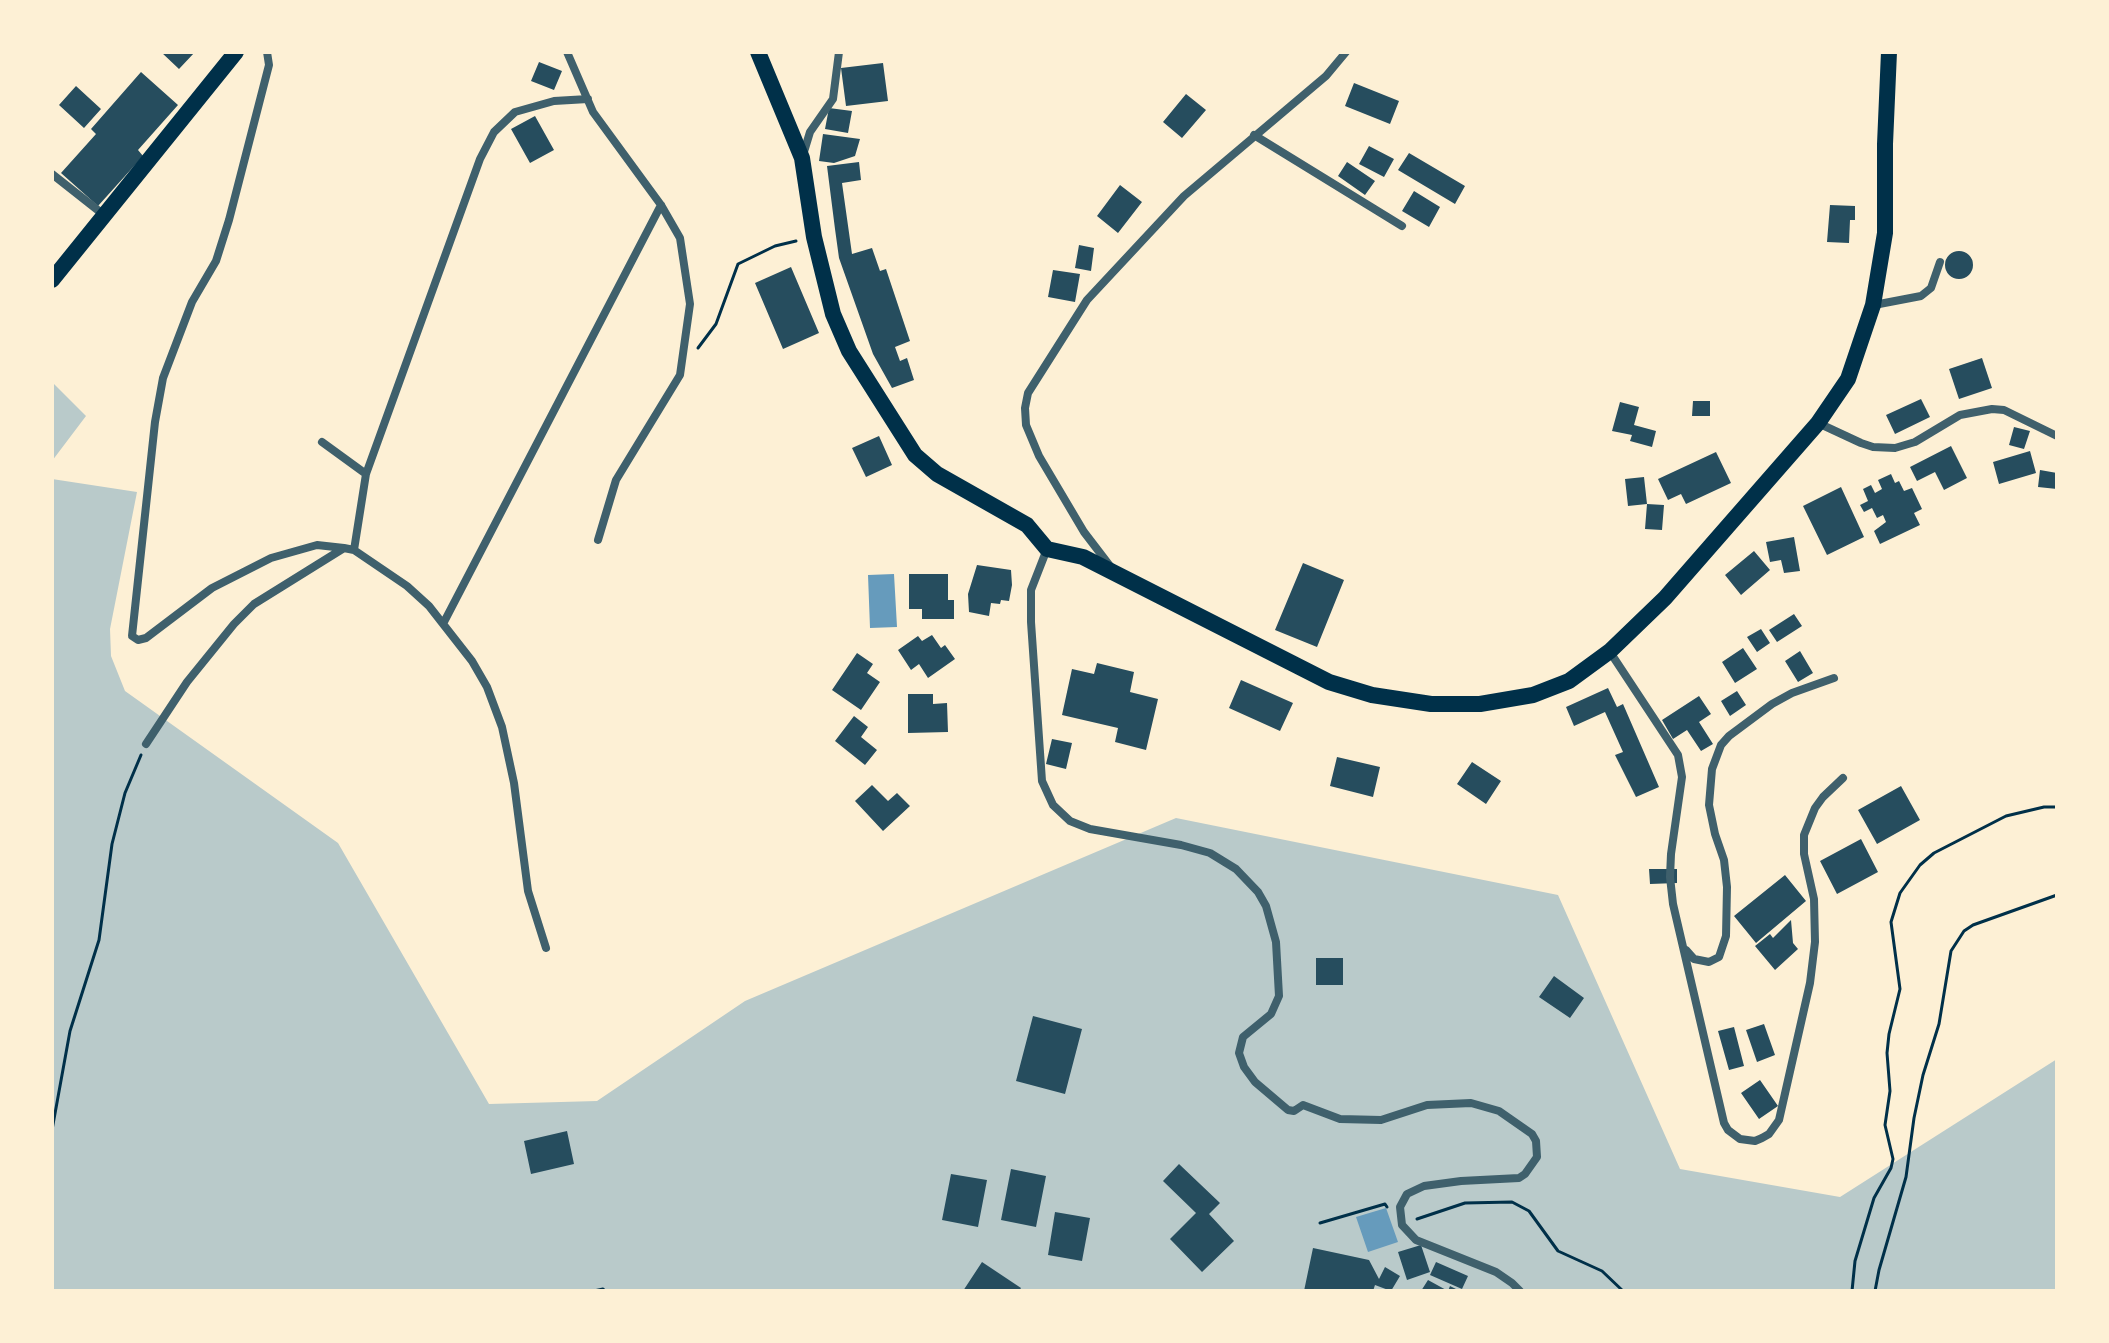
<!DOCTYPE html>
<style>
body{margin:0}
#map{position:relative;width:2109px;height:1343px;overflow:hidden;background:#fdf0d5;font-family:Inter,sans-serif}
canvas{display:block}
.frame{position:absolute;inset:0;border:54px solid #fdf0d5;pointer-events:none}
</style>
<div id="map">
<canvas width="2109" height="1343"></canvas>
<div class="frame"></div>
</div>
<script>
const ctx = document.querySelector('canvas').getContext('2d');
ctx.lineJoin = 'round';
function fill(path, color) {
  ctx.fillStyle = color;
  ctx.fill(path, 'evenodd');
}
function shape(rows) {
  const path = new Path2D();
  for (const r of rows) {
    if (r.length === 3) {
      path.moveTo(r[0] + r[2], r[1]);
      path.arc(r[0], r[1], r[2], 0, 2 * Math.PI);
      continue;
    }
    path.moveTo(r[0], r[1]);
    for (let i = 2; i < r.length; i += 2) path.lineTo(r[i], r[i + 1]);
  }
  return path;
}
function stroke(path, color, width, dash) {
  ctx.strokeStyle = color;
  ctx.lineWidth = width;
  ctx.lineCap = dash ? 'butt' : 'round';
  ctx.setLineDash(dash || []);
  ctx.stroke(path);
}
const green = shape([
 [52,382,86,416,52,461],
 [52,479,137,492,110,629,111,656,125,691,338,843,489,1104,597,1101,745,1001,1176,818,1558,895,1680,1169,1840,1197,2057,1059,2057,1291,52,1291]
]);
const water = shape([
 [894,574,897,627,870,628,868,575],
 [1386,1208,1398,1242,1368,1252,1356,1217]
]);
const building = shape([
 [161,52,195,52,179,69],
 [539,62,562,71,554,90,531,81],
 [883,63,888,101,846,106,841,68],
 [141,72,178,105,138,150,143,156,98,206,61,173,96,134,91,129],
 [1354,83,1399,101,1390,124,1345,106],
 [76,86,101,109,84,128,59,105],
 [1186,94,1206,110,1182,138,1163,122],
 [829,108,852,111,848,133,825,129],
 [535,116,554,150,530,163,511,129],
 [823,134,860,139,855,156,834,163,819,161],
 [1369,146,1394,159,1384,177,1359,164],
 [1409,153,1465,186,1455,204,1398,170],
 [859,162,861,180,842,183,852,254,872,248,880,271,886,269,910,341,895,347,900,361,907,358,914,380,892,388,873,354,839,258,835,229,827,166],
 [1347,162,1375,181,1365,195,1338,176],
 [1120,185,1142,202,1118,233,1097,216],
 [1414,191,1440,207,1429,227,1402,211],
 [1830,205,1855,206,1855,220,1850,220,1849,243,1827,242],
 [1079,245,1094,248,1091,271,1075,268],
 [1959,265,14],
 [791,267,819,333,783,349,755,283],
 [1053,270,1080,274,1075,302,1048,297],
 [1982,358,1992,388,1959,399,1949,369],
 [1921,399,1930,417,1895,434,1886,415],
 [1693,401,1710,401,1710,416,1692,416],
 [1620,402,1639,407,1634,425,1656,431,1652,447,1630,441,1632,435,1612,431],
 [2014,427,2030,431,2024,449,2009,445],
 [879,436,892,465,866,477,852,448],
 [1951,446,1967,478,1944,490,1935,472,1917,481,1910,467],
 [2030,451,2036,473,1999,484,1993,462],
 [1716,452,1731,483,1686,504,1681,494,1668,500,1658,479],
 [2040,470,2057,473,2057,489,2038,487],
 [1891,474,1895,483,1899,481,1904,491,1912,488,1922,509,1914,513,1920,525,1880,544,1874,531,1886,522,1883,515,1877,518,1872,508,1864,512,1860,505,1868,501,1863,489,1871,485,1875,493,1882,489,1878,480],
 [1644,477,1647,504,1628,506,1625,479],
 [1841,487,1864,537,1827,555,1803,506],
 [1647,504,1664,505,1662,530,1645,529],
 [1794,537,1800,571,1784,573,1781,560,1770,562,1766,542],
 [1754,551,1770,570,1741,595,1725,575],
 [1303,563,1344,580,1317,647,1275,630],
 [977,565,1011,570,1012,585,1009,601,1001,600,1000,604,991,603,989,616,969,612,968,594],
 [909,574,948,574,948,600,954,600,954,619,922,619,922,609,909,609],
 [1794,614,1802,626,1777,642,1769,630],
 [1761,629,1770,643,1757,652,1747,637],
 [932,635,941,648,945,645,955,659,928,678,919,664,911,670,898,650,918,636,922,641],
 [1743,648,1757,669,1735,683,1722,662],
 [1800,651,1813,673,1798,682,1785,661],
 [857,653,873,664,867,673,880,682,861,710,832,690],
 [1097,663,1134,672,1130,692,1158,699,1146,750,1115,742,1118,728,1062,715,1072,669,1094,674],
 [1241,680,1293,703,1280,731,1229,708],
 [1608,688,1617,707,1623,704,1659,787,1636,797,1615,755,1623,752,1605,712,1574,726,1566,707],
 [1737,691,1746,705,1730,716,1721,701],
 [908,694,933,694,933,704,947,703,948,732,908,733],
 [1699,696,1711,714,1699,722,1713,744,1701,751,1687,730,1673,739,1662,720],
 [854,716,868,727,861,737,877,750,865,765,835,741],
 [1052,739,1072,743,1066,769,1046,764],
 [1337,757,1380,767,1373,797,1330,786],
 [1472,762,1501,781,1486,804,1457,784],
 [872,785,888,801,897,793,910,806,883,831,855,801],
 [1901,786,1920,820,1877,844,1858,810],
 [1861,839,1878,872,1837,894,1820,861],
 [1649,869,1677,869,1677,883,1650,884],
 [1785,875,1806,901,1756,943,1734,916],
 [1791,920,1793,943,1798,949,1775,970,1755,946,1770,934,1773,938],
 [1316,958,1343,958,1343,985,1316,985],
 [1554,976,1584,998,1570,1018,1539,997],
 [1033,1016,1082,1029,1065,1094,1016,1081],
 [1764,1024,1775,1055,1757,1062,1746,1030],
 [1734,1027,1744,1066,1729,1070,1718,1031],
 [1760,1080,1778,1106,1759,1119,1741,1093],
 [567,1131,574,1164,531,1174,524,1141],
 [1179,1164,1220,1203,1209,1214,1234,1241,1202,1272,1170,1239,1196,1213,1163,1181],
 [1011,1169,1046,1176,1036,1227,1001,1220],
 [951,1174,987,1180,978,1227,942,1220],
 [1055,1212,1090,1218,1082,1261,1048,1255],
 [1421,1245,1430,1272,1407,1280,1398,1252],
 [1313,1248,1369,1260,1379,1279,1385,1267,1400,1276,1391,1291,1375,1285,1373,1291,1304,1291],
 [982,1262,1021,1288,1019,1291,963,1291],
 [1436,1262,1468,1276,1462,1289,1430,1275],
 [1428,1280,1448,1291,1450,1286,1460,1291,1421,1291]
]);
const path = shape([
 [698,348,716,324,738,264,775,246,796,241],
 [52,1130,70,1031,99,940,112,844,125,793,141,755],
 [52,1200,52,1242],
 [1417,1219,1465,1203,1512,1202,1529,1211,1558,1251,1602,1271,1623,1291],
 [1320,1223,1385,1204,1387,1207],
 [594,1291,603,1289,605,1291],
 [1852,1291,1855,1261,1874,1198,1891,1168,1893,1159,1885,1125,1890,1091,1887,1053,1889,1034,1900,989,1891,922,1900,893,1920,865,1934,853,2006,816,2044,807,2057,807],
 [1875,1291,1879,1270,1906,1177,1914,1118,1923,1075,1939,1024,1951,951,1964,931,1973,925,2057,895]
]);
const minor = shape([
 [267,52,269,65,229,220,216,261,192,302,163,378,155,422,132,636,138,640,146,638,212,588,271,558,317,545,344,548],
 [567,52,593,112,661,205,680,238,690,304,680,375,616,480,598,540],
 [1254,135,1402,226],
 [803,155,810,132,833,99,839,52],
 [52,174,104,215],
 [1874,305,1921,296,1931,288,1940,262],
 [1818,423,1861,443,1873,447,1895,448,1915,442,1960,415,1992,409,2004,410,2057,436],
 [322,442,366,474],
 [1047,549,1031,590,1031,622,1042,781,1053,805,1070,821,1090,829,1181,845,1210,853,1236,869,1258,892,1266,906,1276,942,1279,996,1271,1014,1243,1037,1239,1053,1244,1067,1255,1082,1288,1110,1294,1111,1303,1105,1340,1119,1381,1120,1427,1105,1471,1103,1499,1111,1532,1134,1536,1141,1537,1157,1525,1174,1519,1178,1461,1181,1424,1186,1407,1194,1400,1207,1402,1225,1416,1240,1496,1272,1512,1283,1520,1291],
 [354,550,366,474,480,159,494,132,515,112,554,101,588,99],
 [1110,566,1084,532,1039,456,1026,425,1025,408,1028,393,1087,300,1184,196,1326,76,1346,52],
 [444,622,661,205],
 [1610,652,1678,755,1682,777,1671,854,1670,877,1673,904,1724,1123,1728,1130,1740,1139,1755,1141,1762,1138,1769,1134,1779,1120,1810,983,1815,942,1814,899,1804,854,1804,835,1815,808,1823,797,1843,778],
 [146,744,187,682,234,624,254,604,344,548,354,550,407,586,429,606,472,661,487,687,502,727,514,783,528,891,546,948],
 [1686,950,1694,959,1709,962,1719,957,1726,936,1727,887,1724,860,1715,834,1709,805,1712,769,1721,745,1729,736,1772,704,1792,693,1834,678]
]);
const secondary = shape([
 [758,52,802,158,814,237,833,314,849,351,915,455,937,474,1027,525,1047,549,1083,557,1329,682,1372,695,1431,704,1480,704,1533,695,1569,681,1610,651,1665,598,1818,423,1848,379,1873,305,1885,233,1885,144,1889,52],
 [52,280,236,52]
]);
fill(green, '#b9caca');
fill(water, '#669bbc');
fill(building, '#264d5e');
stroke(path, '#003049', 3);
stroke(minor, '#3f606c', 8);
stroke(secondary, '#003049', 16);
</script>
